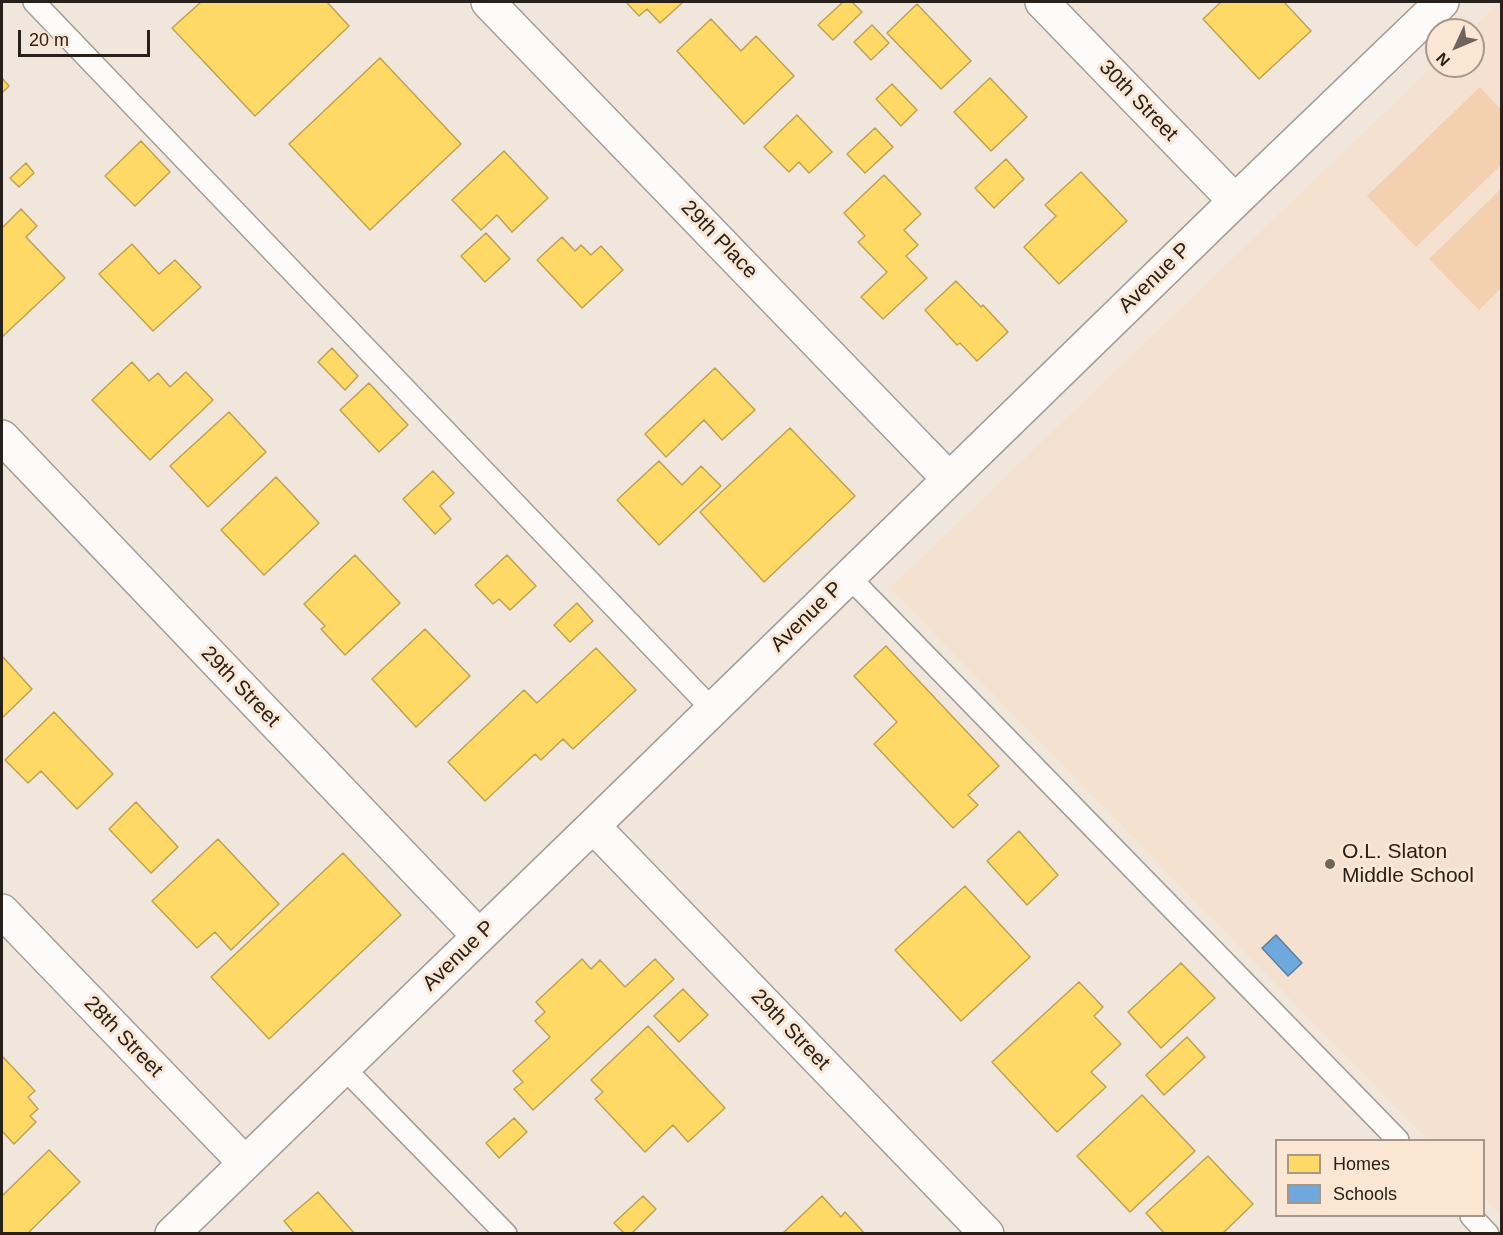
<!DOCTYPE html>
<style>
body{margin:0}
#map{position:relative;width:1503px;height:1235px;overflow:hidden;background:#f1e6dc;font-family:Helvetica,sans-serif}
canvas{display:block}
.frame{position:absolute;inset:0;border:3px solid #28201a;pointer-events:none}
.legend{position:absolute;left:1275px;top:1139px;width:210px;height:78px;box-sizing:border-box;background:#fae6d3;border:2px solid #a69789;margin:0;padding:8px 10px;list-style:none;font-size:18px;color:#28201a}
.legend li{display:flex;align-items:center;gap:12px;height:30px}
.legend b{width:30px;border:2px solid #a69789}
.north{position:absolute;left:1425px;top:18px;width:60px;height:60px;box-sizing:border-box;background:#fae6d3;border:2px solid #a69789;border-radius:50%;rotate:226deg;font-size:16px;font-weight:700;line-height:24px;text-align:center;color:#28201a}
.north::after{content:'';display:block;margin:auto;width:21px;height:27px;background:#6e655e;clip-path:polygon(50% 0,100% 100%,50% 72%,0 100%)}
.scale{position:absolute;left:18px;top:30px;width:132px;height:27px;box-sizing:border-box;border:3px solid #28201a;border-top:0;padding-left:8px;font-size:18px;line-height:21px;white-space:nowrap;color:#28201a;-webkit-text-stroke:4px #fae6d3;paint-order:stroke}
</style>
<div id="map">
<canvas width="1503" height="1235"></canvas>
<div class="frame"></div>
<ul class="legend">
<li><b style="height:16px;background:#ffd966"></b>Homes</li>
<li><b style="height:16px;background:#6fa8dc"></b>Schools</li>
</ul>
<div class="north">N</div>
<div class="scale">20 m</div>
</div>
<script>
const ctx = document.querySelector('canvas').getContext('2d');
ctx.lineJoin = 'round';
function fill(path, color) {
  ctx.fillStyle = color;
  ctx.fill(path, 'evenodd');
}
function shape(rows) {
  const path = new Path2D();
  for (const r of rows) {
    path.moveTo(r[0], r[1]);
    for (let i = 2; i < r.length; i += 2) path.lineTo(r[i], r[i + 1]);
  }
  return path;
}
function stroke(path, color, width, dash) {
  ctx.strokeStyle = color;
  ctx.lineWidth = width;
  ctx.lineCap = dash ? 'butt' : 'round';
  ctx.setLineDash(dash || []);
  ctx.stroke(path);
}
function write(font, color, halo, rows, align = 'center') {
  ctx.font = font + ' Helvetica,sans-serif';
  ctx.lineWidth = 6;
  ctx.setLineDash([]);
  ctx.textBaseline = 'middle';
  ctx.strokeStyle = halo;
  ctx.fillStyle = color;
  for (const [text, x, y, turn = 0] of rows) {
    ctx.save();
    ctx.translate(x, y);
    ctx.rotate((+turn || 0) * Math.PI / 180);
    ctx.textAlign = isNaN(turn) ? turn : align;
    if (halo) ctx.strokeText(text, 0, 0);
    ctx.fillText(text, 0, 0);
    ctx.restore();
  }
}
const built = shape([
 [1500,2,1501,2,1501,1216,1484,1198,1484,1140,1428,1140,890,588,1437,62,1437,66,1473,66,1473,30,1470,30]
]);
const green = shape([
 [1480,87,1501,110,1501,165,1416,247,1367,196],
 [1501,189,1501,288,1479,310,1429,259]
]);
const homes = shape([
 [201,2,327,2,349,26,255,116,172,28,201,2],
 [626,2,680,2,682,3,660,23,647,9,639,16,626,2],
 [843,2,852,2,862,12,833,40,818,25,843,2],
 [1221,2,1284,2,1311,31,1259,79,1203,19,1221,2],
 [917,4,971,61,941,89,887,33,917,4],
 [711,19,741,51,756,36,794,76,744,124,677,51,711,19],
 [872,25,889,43,871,60,854,42,872,25],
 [380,58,461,144,370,230,289,144,380,58],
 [2,78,9,86,2,93,2,78],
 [990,78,1027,117,991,151,954,112,990,78],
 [892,84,917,110,901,126,876,99,892,84],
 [797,115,832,152,809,173,799,162,789,172,764,147,797,115],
 [875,128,893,147,865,173,847,154,875,128],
 [141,141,170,172,135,206,105,176,141,141],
 [504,151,548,198,512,232,497,215,481,230,452,200,504,151],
 [1006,159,1024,179,994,208,975,188,1006,159],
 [26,163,34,173,19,187,10,178,26,163],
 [1081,172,1127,221,1059,284,1024,247,1056,216,1045,205,1081,172],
 [884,175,921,214,904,230,918,245,906,256,927,278,883,319,861,297,887,272,858,242,865,236,844,213,884,175],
 [21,209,37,226,26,237,65,278,2,337,2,228,21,209],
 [486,233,510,259,485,282,461,256,486,233],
 [562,237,575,251,581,245,591,255,601,246,623,270,582,308,537,260,562,237],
 [132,244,159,274,175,260,201,287,153,331,99,274,132,244],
 [956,281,981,307,983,305,1008,332,977,361,960,343,957,345,925,310,956,281],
 [332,348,358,376,345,390,318,362,332,348],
 [132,362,149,381,158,373,170,387,186,372,213,400,150,460,92,400,132,362],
 [715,368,755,410,722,440,704,420,666,457,645,434,715,368],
 [369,383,408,425,379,452,340,410,369,383],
 [229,412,266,452,208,507,170,466,229,412],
 [790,428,855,496,764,582,700,512,790,428],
 [659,461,682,485,701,466,721,486,659,545,617,500,659,461],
 [433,471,454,493,440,506,451,519,435,534,403,499,433,471],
 [276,477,319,523,264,575,221,530,276,477],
 [355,555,400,603,345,655,321,629,325,626,304,604,355,555],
 [507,555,536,586,510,610,499,599,493,604,475,585,507,555],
 [577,603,593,621,570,642,554,625,577,603],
 [425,629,470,676,416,727,372,679,425,629],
 [886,646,999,766,968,795,978,805,953,828,874,744,897,722,854,676,886,646],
 [596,648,636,690,573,749,563,739,541,760,535,754,485,801,448,762,524,690,537,703,596,648],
 [2,656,32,689,2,718,2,656],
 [54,712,113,774,77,809,41,771,28,783,5,760,54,712],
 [136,802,178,847,151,873,109,829,136,802],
 [1019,831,1058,875,1027,905,987,861,1019,831],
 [218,839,279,904,231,950,215,932,197,948,152,901,218,839],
 [343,853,401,915,269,1039,211,977,343,853],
 [965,886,1030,957,961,1021,895,950,965,886],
 [582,959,591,969,600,960,625,987,655,959,674,979,533,1110,514,1089,523,1082,513,1071,550,1037,535,1021,545,1012,536,1002,582,959],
 [1181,963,1215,998,1161,1048,1128,1012,1181,963],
 [1079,982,1103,1007,1094,1016,1121,1044,1091,1072,1106,1087,1057,1132,992,1062,1079,982],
 [683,989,708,1015,679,1042,654,1016,683,989],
 [648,1026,725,1108,688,1142,673,1125,645,1152,595,1099,603,1092,591,1080,648,1026],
 [1187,1037,1205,1057,1164,1095,1146,1075,1187,1037],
 [2,1056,35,1091,28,1097,38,1109,30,1116,36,1122,14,1144,2,1131,2,1056],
 [1142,1095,1195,1151,1130,1212,1077,1156,1142,1095],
 [514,1118,527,1132,499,1158,486,1143,514,1118],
 [49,1150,80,1182,27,1234,2,1234,2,1196,49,1150],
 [1208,1156,1253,1204,1222,1234,1165,1234,1146,1213,1208,1156],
 [318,1192,355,1234,295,1234,284,1221,318,1192],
 [643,1196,656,1209,631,1234,625,1234,614,1223,643,1196],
 [822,1196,841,1217,845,1212,865,1234,782,1234,822,1196]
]);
const schools = shape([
 [1276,935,1302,963,1288,976,1262,948,1276,935]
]);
const lane = shape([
 [34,2,712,709],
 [849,577,1398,1140],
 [343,1067,506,1234],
 [1471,1216,1488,1234]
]);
const street = shape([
 [488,2,949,479],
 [1042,2,1235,201],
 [2,437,479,936],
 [593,826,987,1234],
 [2,911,245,1163],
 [172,1234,593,826,1235,201,1442,2]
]);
const markers = [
 [1330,864,6,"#6e655e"]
];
const streetNames = [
 ["30th Street",1138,101,46],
 ["29th Place",719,240,46],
 ["Avenue P",1155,278,-44],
 ["Avenue P",807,617,-44],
 ["29th Street",240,687,46],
 ["Avenue P",459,956,-44],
 ["29th Street",790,1030,46],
 ["28th Street",123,1037,46]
];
const poiNames = [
 ["O.L. Slaton",1342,852],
 ["Middle School",1342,876]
];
fill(built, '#f4e1cf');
fill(green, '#f2d0b0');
fill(homes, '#ffd966');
stroke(homes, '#bea24f', 1.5);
fill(schools, '#6fa8dc');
stroke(schools, '#5a7fa2', 1.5);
stroke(lane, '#a69d96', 24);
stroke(street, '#a69d96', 36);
stroke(lane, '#fdfbfa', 21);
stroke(street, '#fdfbfa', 33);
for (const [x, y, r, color] of markers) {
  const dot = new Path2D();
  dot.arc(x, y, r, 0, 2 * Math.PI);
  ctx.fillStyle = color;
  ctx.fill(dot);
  stroke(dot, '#fae6d3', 2);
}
write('21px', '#28201a', '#fae6d3', streetNames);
write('21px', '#28201a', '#fae6d3', poiNames, 'left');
</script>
